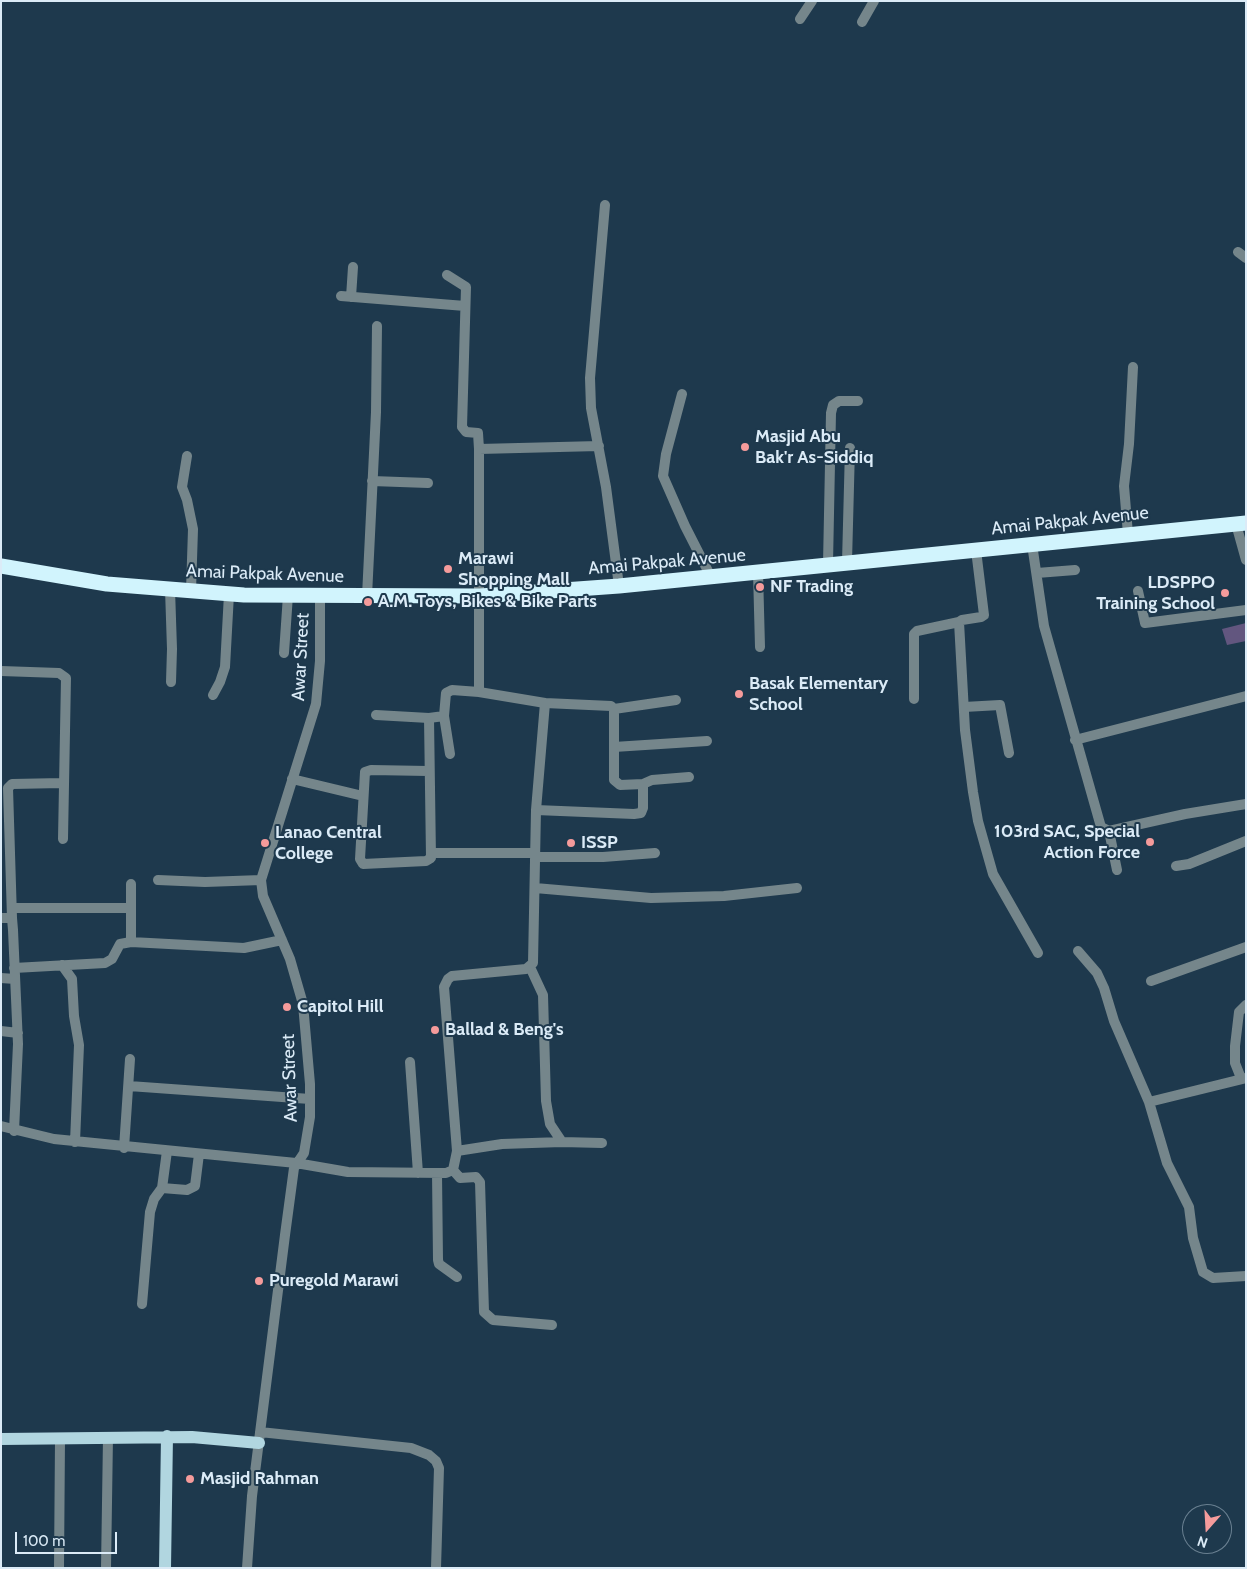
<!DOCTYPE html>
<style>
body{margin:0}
#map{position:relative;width:1247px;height:1569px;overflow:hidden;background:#1e394d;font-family:Cabin,sans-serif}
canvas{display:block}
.frame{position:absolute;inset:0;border:2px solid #dbebf7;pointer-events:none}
.north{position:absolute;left:1182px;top:1504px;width:50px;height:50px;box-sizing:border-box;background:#1e394d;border:1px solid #6a8091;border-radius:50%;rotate:199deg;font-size:14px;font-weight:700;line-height:20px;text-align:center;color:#dbebf7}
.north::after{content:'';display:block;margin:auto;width:18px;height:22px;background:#f59b9b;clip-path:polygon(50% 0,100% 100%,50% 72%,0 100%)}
.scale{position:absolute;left:15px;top:1532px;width:102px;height:22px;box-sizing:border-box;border:2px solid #dbebf7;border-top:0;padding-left:6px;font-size:15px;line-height:18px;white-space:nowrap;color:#dbebf7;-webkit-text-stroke:4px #1e394d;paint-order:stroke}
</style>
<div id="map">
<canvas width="1247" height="1569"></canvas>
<div class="frame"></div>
<div class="north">N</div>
<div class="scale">100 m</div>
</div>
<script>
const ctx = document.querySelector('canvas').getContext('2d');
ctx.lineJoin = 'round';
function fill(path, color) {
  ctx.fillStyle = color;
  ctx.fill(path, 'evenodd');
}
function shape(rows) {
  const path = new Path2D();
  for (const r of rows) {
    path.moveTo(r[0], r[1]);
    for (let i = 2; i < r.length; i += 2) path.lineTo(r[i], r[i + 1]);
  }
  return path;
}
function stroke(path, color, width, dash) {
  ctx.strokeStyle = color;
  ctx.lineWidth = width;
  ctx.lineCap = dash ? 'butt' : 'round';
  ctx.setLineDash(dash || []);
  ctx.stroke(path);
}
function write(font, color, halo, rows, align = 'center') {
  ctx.font = font + ' Cabin,sans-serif';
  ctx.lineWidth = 4;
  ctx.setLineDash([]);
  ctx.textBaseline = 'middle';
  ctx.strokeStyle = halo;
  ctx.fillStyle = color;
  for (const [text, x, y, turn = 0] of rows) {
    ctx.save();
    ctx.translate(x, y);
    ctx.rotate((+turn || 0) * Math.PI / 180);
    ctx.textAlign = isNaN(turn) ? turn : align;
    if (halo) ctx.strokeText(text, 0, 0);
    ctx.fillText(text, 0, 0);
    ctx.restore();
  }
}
const green = shape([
 [1246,623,1246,641,1227,645,1222,629]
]);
const minor = shape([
 [800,19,812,1],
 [862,22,874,1],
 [605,205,590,378,591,408,606,487,619,586],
 [1238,252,1246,258],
 [447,275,466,287,462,427,466,432,478,433,479,449],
 [341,296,465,306],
 [351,297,353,267],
 [682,394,666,454,663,476,685,526,711,577],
 [187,456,182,487,187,500,193,529,191,591],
 [372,481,428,483],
 [1236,524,1246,560],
 [1128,534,1124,486,1129,444,1133,367],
 [1032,544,1044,626,1101,827,1109,831,1185,814,1246,804],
 [976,550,984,615,981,617,962,620,959,622,965,730,973,792,978,821,993,874,1038,953],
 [847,562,850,448],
 [828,564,831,413,833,405,839,401,858,401],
 [758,572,760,647],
 [1037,573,1075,570],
 [170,589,172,649,171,682],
 [1138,591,1145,623,1246,610],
 [367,596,376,412,377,326],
 [284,653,288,595],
 [1,671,59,673,66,678,63,839],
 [213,695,220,682,225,667,229,594],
 [914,699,914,634,917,631,959,622],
 [964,707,1000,705,1009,753],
 [614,709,676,700],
 [376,715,429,718],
 [1075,740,1246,696],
 [614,747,707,741],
 [450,754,444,716,446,693,452,690,479,692],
 [428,771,371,770,365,772,360,859,363,864,426,861,431,858,429,718,444,716],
 [292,779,363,796],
 [643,784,652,780,689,777],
 [536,810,634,814,641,813,643,808,643,784,620,785,614,780,614,709,611,706,545,703],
 [1109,831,1117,870],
 [432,853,535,853],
 [535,857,603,857,655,853],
 [1176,866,1189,864,1246,841],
 [158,880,205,882,261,880],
 [131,884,131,942,244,948,282,940],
 [535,888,651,898,724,896,797,888],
 [12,908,131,908],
 [1,918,12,918,13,930,18,1044,14,1131],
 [12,918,8,788,12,784,62,783],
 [1078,951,1097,973,1104,988,1114,1021,1149,1102,1167,1163,1189,1207,1193,1238,1203,1272,1213,1278,1246,1276],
 [62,965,72,979,74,1016,79,1045,75,1142],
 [530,967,543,995,546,1101,550,1124,562,1142],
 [14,968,105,963,112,959,120,944,131,942],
 [1,978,15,979],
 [1151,981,1246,947],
 [1,1031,18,1033],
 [410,1062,418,1173],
 [1241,1078,1235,1063,1235,1046,1239,1012,1246,1005],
 [129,1086,310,1099],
 [1149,1102,1246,1078],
 [1,1126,54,1139,296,1163,348,1172,446,1173,453,1170,457,1151,444,987,448,979,452,976,526,969,533,963,536,810,545,703,479,692,479,449,599,446],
 [124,1148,130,1059],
 [457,1151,502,1144,562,1142,602,1143],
 [453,1170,460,1178,476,1177,480,1182,484,1312,493,1320,552,1325],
 [437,1173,438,1260,439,1264,457,1277],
 [162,1188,187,1190,195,1186,199,1154],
 [142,1304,150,1212,154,1199,162,1188,167,1151],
 [260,1432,411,1448,429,1455,436,1461,439,1468,436,1568],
 [59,1568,60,1439],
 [106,1568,108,1437],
 [247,1568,252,1496,285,1235,294,1168,304,1153,310,1117,310,1084,303,1004,290,959,263,896,261,880,316,704,320,661,320,596]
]);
const major = shape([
 [1,1439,192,1437,259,1443],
 [165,1568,167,1436]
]);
const highway = shape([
 [1,566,107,584,244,595,480,596,619,586,1246,523]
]);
const markers = [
 [745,447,5,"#f59b9b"],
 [448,569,5,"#f59b9b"],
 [760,587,5,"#f59b9b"],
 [1225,593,5,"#f59b9b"],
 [368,602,5,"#f59b9b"],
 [739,694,5,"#f59b9b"],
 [1150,842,5,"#f59b9b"],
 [265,843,5,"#f59b9b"],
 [571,843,5,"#f59b9b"],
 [287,1007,5,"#f59b9b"],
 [435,1030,5,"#f59b9b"],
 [259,1281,5,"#f59b9b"],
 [190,1479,5,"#f59b9b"]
];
const poiNames = [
 ["Masjid Abu",755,437],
 ["Bak'r As-Siddiq",755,458],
 ["Marawi",458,559],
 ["Shopping Mall",458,580],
 ["LDSPPO",1215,583,"right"],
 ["Training School",1215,604,"right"],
 ["NF Trading",770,587],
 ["A.M. Toys, Bikes & Bike Parts",378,602],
 ["Basak Elementary",749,684],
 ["School",749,705],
 ["103rd SAC, Special",1140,832,"right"],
 ["Action Force",1140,853,"right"],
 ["Lanao Central",275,833],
 ["College",275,854],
 ["ISSP",581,843],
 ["Capitol Hill",297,1007],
 ["Ballad & Beng's",445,1030],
 ["Puregold Marawi",269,1281],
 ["Masjid Rahman",200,1479]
];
const streetNames = [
 ["Amai Pakpak Avenue",1070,521,-6],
 ["Amai Pakpak Avenue",667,562,-5],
 ["Amai Pakpak Avenue",265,574,2],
 ["Awar Street",301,657,-87],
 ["Awar Street",290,1078,-92]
];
fill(green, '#62567f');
stroke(minor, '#75868b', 10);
stroke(major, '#b1d6e0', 12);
stroke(highway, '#d1f4fd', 15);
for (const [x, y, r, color] of markers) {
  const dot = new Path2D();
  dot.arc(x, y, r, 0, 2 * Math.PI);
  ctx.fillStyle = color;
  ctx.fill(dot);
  stroke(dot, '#1e394d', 2);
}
write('bold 18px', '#dbebf7', '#1e394d', poiNames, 'left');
write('18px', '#dbebf7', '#1e394d', streetNames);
</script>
